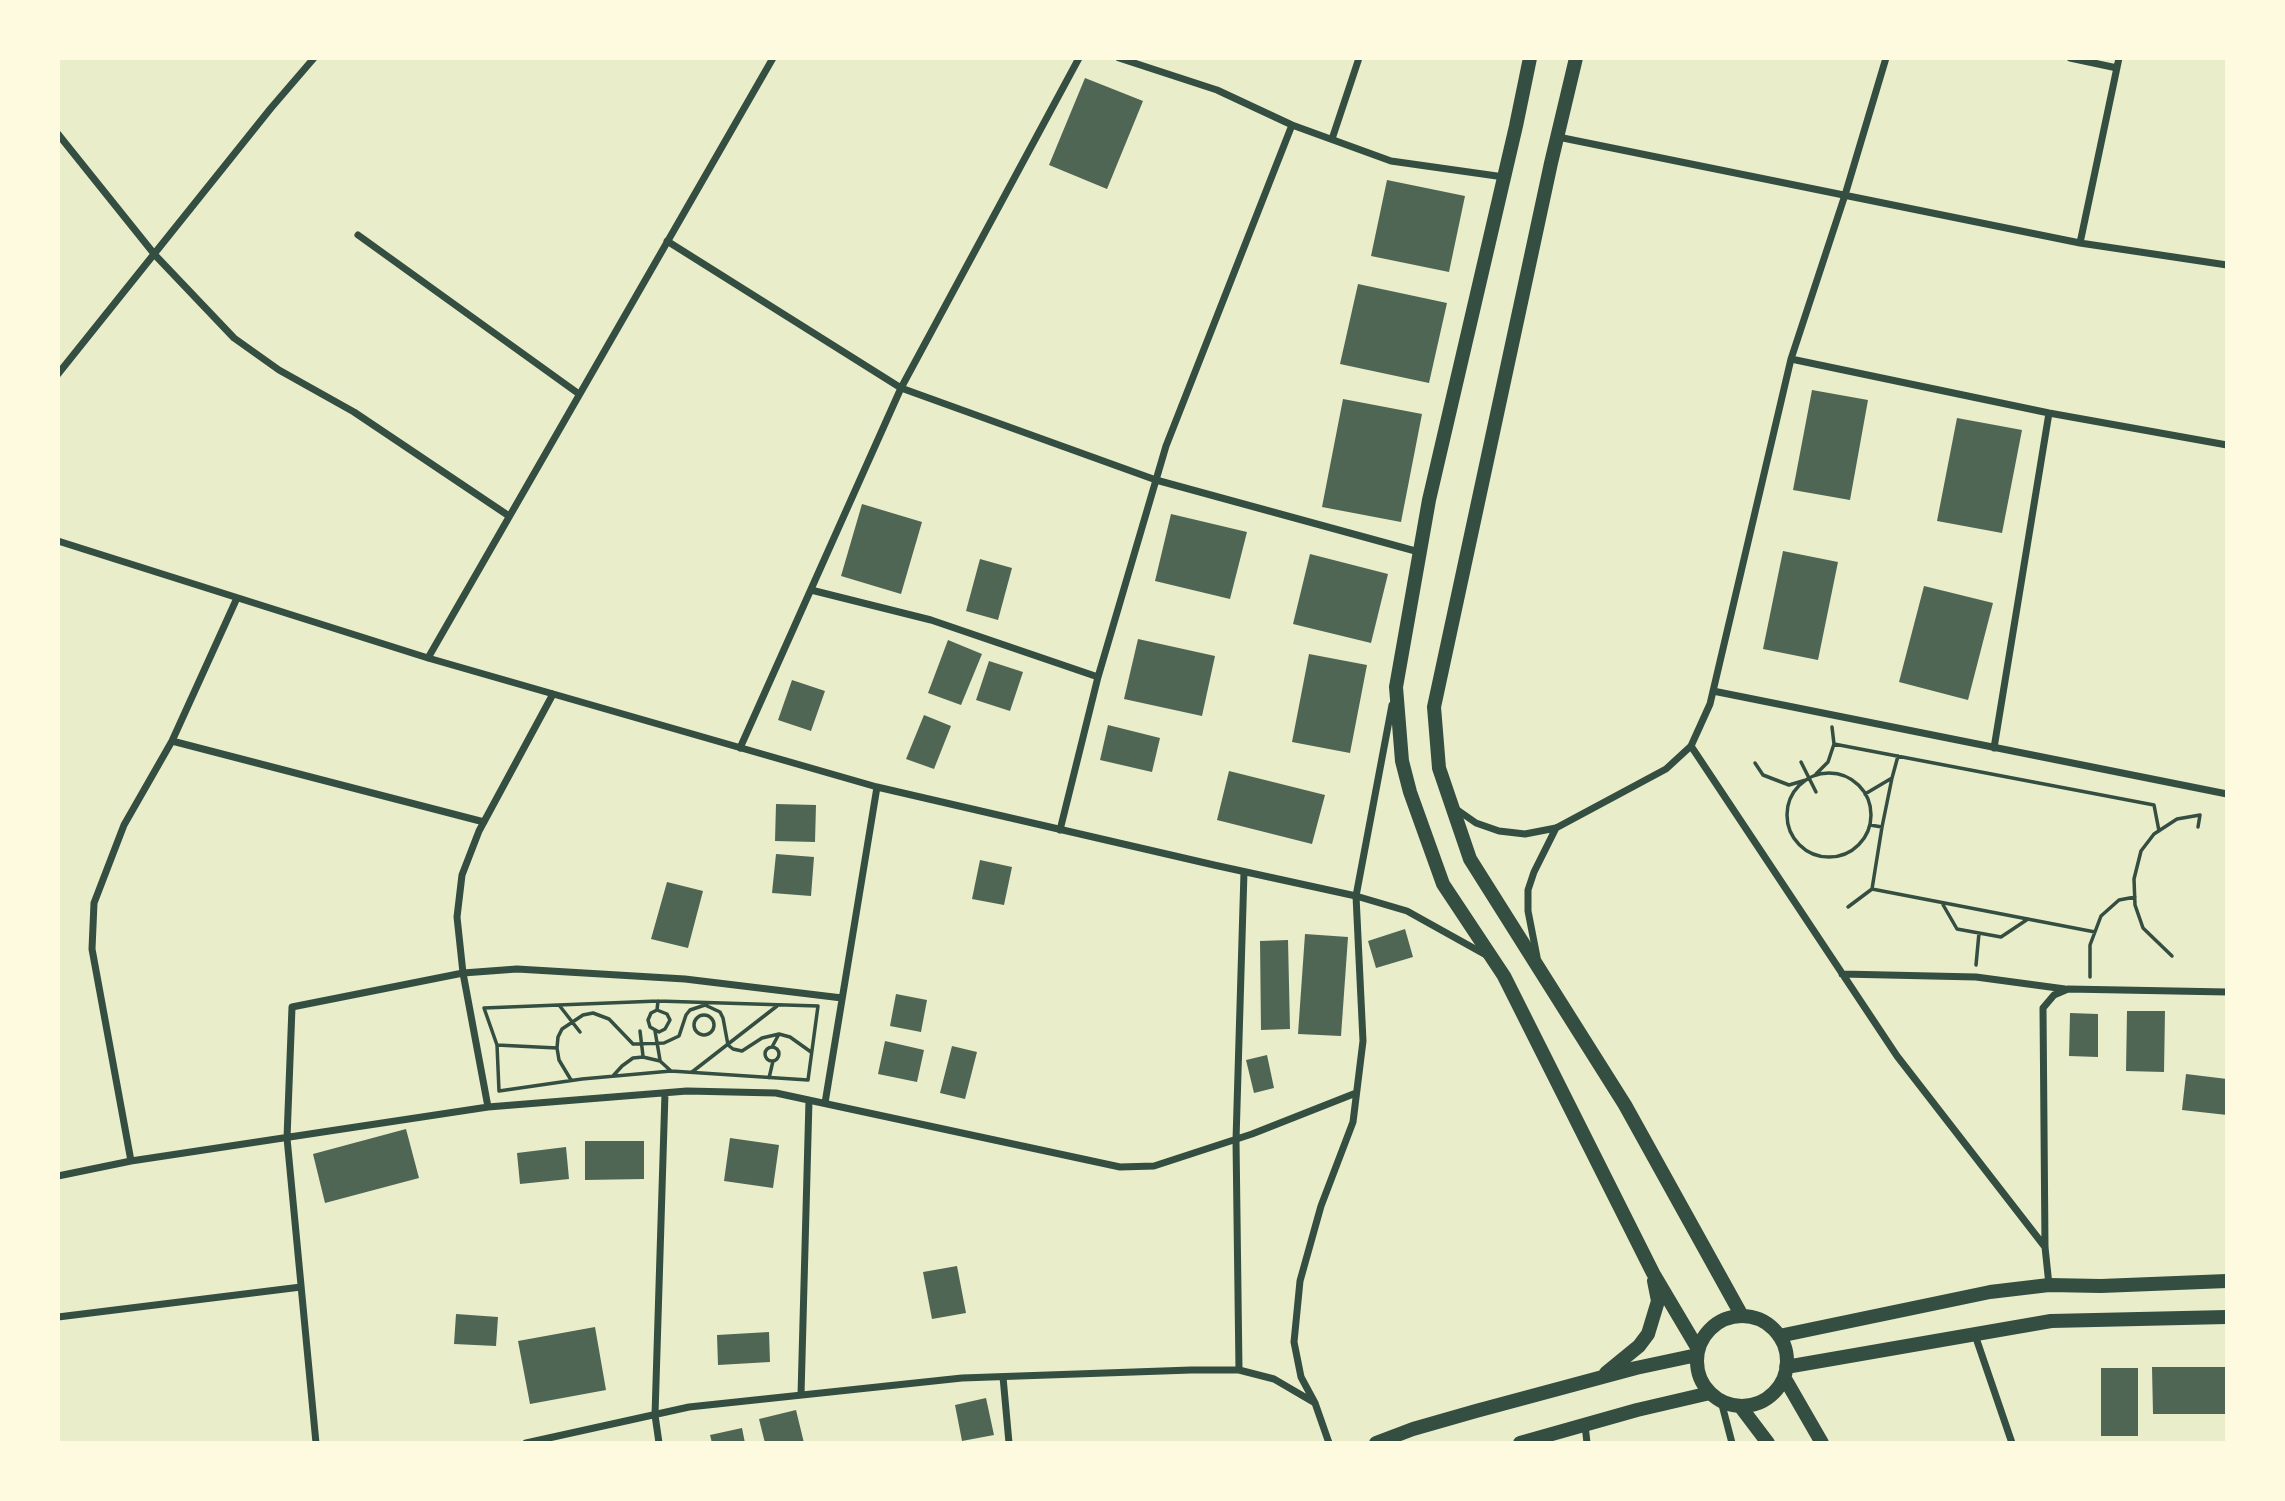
<!DOCTYPE html>
<style>
body{margin:0}
#map{position:relative;width:2285px;height:1501px;overflow:hidden;background:#e9edc9;font-family:"Alegreya Sans",sans-serif}
canvas{display:block}
.frame{position:absolute;inset:0;border:60px solid #fefae0;pointer-events:none}
</style>
<div id="map">
<canvas width="2285" height="1501"></canvas>
<div class="frame"></div>
</div>
<script>
const ctx = document.querySelector('canvas').getContext('2d');
ctx.lineJoin = 'round';
function fill(path, color) {
  ctx.fillStyle = color;
  ctx.fill(path, 'evenodd');
}
function shape(rows) {
  const path = new Path2D();
  for (const r of rows) {
    if (r.length === 3) {
      path.moveTo(r[0] + r[2], r[1]);
      path.arc(r[0], r[1], r[2], 0, 2 * Math.PI);
      continue;
    }
    path.moveTo(r[0], r[1]);
    for (let i = 2; i < r.length; i += 2) path.lineTo(r[i], r[i + 1]);
  }
  return path;
}
function stroke(path, color, width, dash) {
  ctx.strokeStyle = color;
  ctx.lineWidth = width;
  ctx.lineCap = dash ? 'butt' : 'round';
  ctx.setLineDash(dash || []);
  ctx.stroke(path);
}
const building = shape([
 [1085,78,1143,101,1107,189,1049,165],
 [1387,180,1465,196,1449,272,1371,256],
 [1358,284,1447,303,1429,383,1340,364],
 [1812,390,1868,400,1850,500,1793,490],
 [1343,399,1422,414,1401,522,1322,507],
 [1957,418,2022,430,2002,533,1937,521],
 [862,504,922,522,901,594,841,576],
 [1171,514,1247,532,1230,599,1155,581],
 [1783,551,1838,562,1818,660,1763,649],
 [1310,554,1388,574,1371,643,1293,624],
 [980,559,1012,568,998,620,966,611],
 [1924,586,1993,603,1968,700,1899,682],
 [1138,639,1215,656,1202,716,1124,699],
 [948,640,982,654,961,705,928,693],
 [1309,654,1367,665,1350,753,1292,742],
 [989,661,1023,672,1010,711,976,700],
 [792,680,825,691,811,731,778,720],
 [924,715,951,726,934,769,906,759],
 [1108,725,1160,738,1152,772,1100,760],
 [1229,771,1325,795,1312,844,1217,820],
 [776,804,816,805,815,842,775,841],
 [776,854,814,857,811,896,772,893],
 [980,860,1012,867,1004,905,972,899],
 [667,882,703,891,688,948,651,939],
 [1405,929,1413,957,1376,968,1368,941],
 [1305,934,1348,937,1341,1036,1298,1034],
 [1288,940,1290,1029,1261,1030,1260,941],
 [896,994,927,1000,921,1032,890,1026],
 [2127,1011,2165,1011,2164,1072,2126,1071],
 [2070,1013,2098,1014,2098,1057,2069,1056],
 [885,1041,924,1050,917,1082,878,1074],
 [952,1046,977,1052,965,1099,940,1093],
 [1267,1055,1274,1088,1254,1093,1246,1060],
 [2186,1074,2227,1079,2227,1115,2182,1110],
 [406,1129,419,1178,325,1203,313,1154],
 [730,1138,779,1145,773,1188,724,1181],
 [585,1141,644,1141,644,1179,585,1180],
 [566,1147,569,1179,520,1184,517,1153],
 [957,1266,966,1313,932,1319,923,1272],
 [456,1314,498,1317,496,1346,454,1344],
 [595,1327,606,1390,530,1404,518,1341],
 [769,1332,770,1362,718,1365,717,1335],
 [2152,1367,2227,1367,2227,1414,2153,1414],
 [2101,1368,2138,1368,2138,1436,2101,1436],
 [986,1398,994,1435,962,1441,955,1405],
 [796,1410,804,1443,765,1443,759,1419],
 [742,1428,745,1443,712,1443,710,1435]
]);
const path = shape([
 [1832,727,1834,744,2154,805,2159,831],
 [1801,762,1816,792],
 [1755,763,1763,775,1789,785,1806,780],
 [1829,815,42],
 [1816,774,1828,762,1834,744],
 [1865,794,1892,778,1898,756],
 [1882,827,1892,778],
 [1872,889,2095,932],
 [1942,903,1957,929,2001,937,2028,919],
 [1848,907,1872,889,1882,827,1870,825],
 [2172,956,2143,928,2135,905,2134,879,2141,851,2154,834,2177,819,2200,815,2198,827],
 [1976,965,1979,933],
 [2090,977,2090,945,2101,916,2119,900,2135,897],
 [658,1001,818,1006,808,1080,671,1071,582,1079,499,1091,497,1045,484,1008,658,1001],
 [559,1005,580,1032],
 [657,1010,667,1014,670,1020,665,1029,659,1032,650,1027,648,1020,651,1013,657,1010,658,1001],
 [704,1025,10],
 [640,1031,643,1056],
 [655,1031,660,1060],
 [497,1045,557,1048,558,1037,562,1029,583,1015,593,1013,609,1019,633,1044,664,1043,679,1036,686,1015,690,1010,705,1005,720,1012,723,1018,728,1045,733,1049,742,1051,762,1038,779,1034,790,1037,811,1052],
 [772,1054,7],
 [772,1047,779,1034],
 [557,1048,559,1060,571,1080],
 [692,1072,777,1006],
 [613,1076,622,1066,633,1058,643,1057,660,1061,671,1071],
 [769,1078,773,1061]
]);
const minor = shape([
 [1119,58,1217,90,1292,125,1391,161,1504,177],
 [2070,58,2117,68],
 [58,134,155,255,234,338,279,370,354,412,509,516],
 [1558,137,2080,243,2227,265],
 [1332,139,1359,58],
 [358,235,579,394],
 [667,241,901,388,1156,480,1419,552],
 [2080,243,2119,58],
 [1791,359,2049,413,2227,445],
 [58,374,271,108,314,58],
 [58,541,428,658,877,787,1214,865,1356,896,1407,911,1486,955],
 [811,590,931,620,1098,677],
 [428,658,773,58],
 [1713,691,2227,794],
 [172,741,484,822],
 [1691,746,1897,1056,2045,1247],
 [740,748,901,388,1079,58],
 [1994,748,2049,413],
 [1456,809,1476,823,1499,831,1525,834,1556,828,1666,769,1691,746,1710,704,1791,359,1845,195,1886,58],
 [1060,830,1098,677,1166,446,1292,125],
 [1537,957,1528,911,1528,890,1534,872,1556,828],
 [1842,974,1976,977,2065,989],
 [825,1103,877,787],
 [488,1107,463,973,457,917,462,875,479,831,553,694],
 [131,1161,92,949,94,903,124,825,172,741,237,598],
 [58,1176,131,1161,488,1107,687,1091,776,1093,1120,1167,1154,1166,1252,1134,1356,1093],
 [2049,1285,2045,1247,2043,1008,2054,995,2068,989,2227,992],
 [58,1317,301,1287],
 [1975,1335,2012,1443],
 [1239,1370,1236,1140,1244,872],
 [1003,1377,1009,1443],
 [801,1395,809,1100],
 [1721,1401,1732,1443],
 [1585,1425,1587,1443],
 [316,1443,287,1138,292,1007,463,973,517,969,685,979,842,998],
 [526,1443,689,1407,962,1378,1191,1370,1239,1370,1274,1379,1315,1403],
 [659,1443,655,1415,665,1093],
 [1329,1443,1315,1403,1301,1377,1294,1342,1300,1281,1321,1206,1353,1122,1363,1041,1356,896,1392,705]
]);
const secondary = shape([
 [1530,58,1516,126,1429,500,1396,687,1402,761,1410,792,1443,884,1504,976,1653,1273,1698,1349],
 [1576,58,1551,163,1434,707,1439,768,1470,859,1625,1105,1742,1316],
 [1742,1361,45],
 [1779,1336,1990,1292,2049,1285,2101,1286,2227,1281],
 [1786,1367,2051,1321,2227,1317],
 [1606,1373,1639,1346,1648,1334,1658,1301,1654,1281],
 [1784,1377,1822,1443],
 [1740,1406,1768,1443],
 [1376,1443,1413,1429,1476,1411,1636,1368,1697,1355],
 [1520,1443,1637,1410,1710,1393]
]);
fill(building, '#4f6655');
stroke(path, '#344e41', 3.5);
stroke(minor, '#344e41', 7);
stroke(secondary, '#344e41', 14);
</script>
